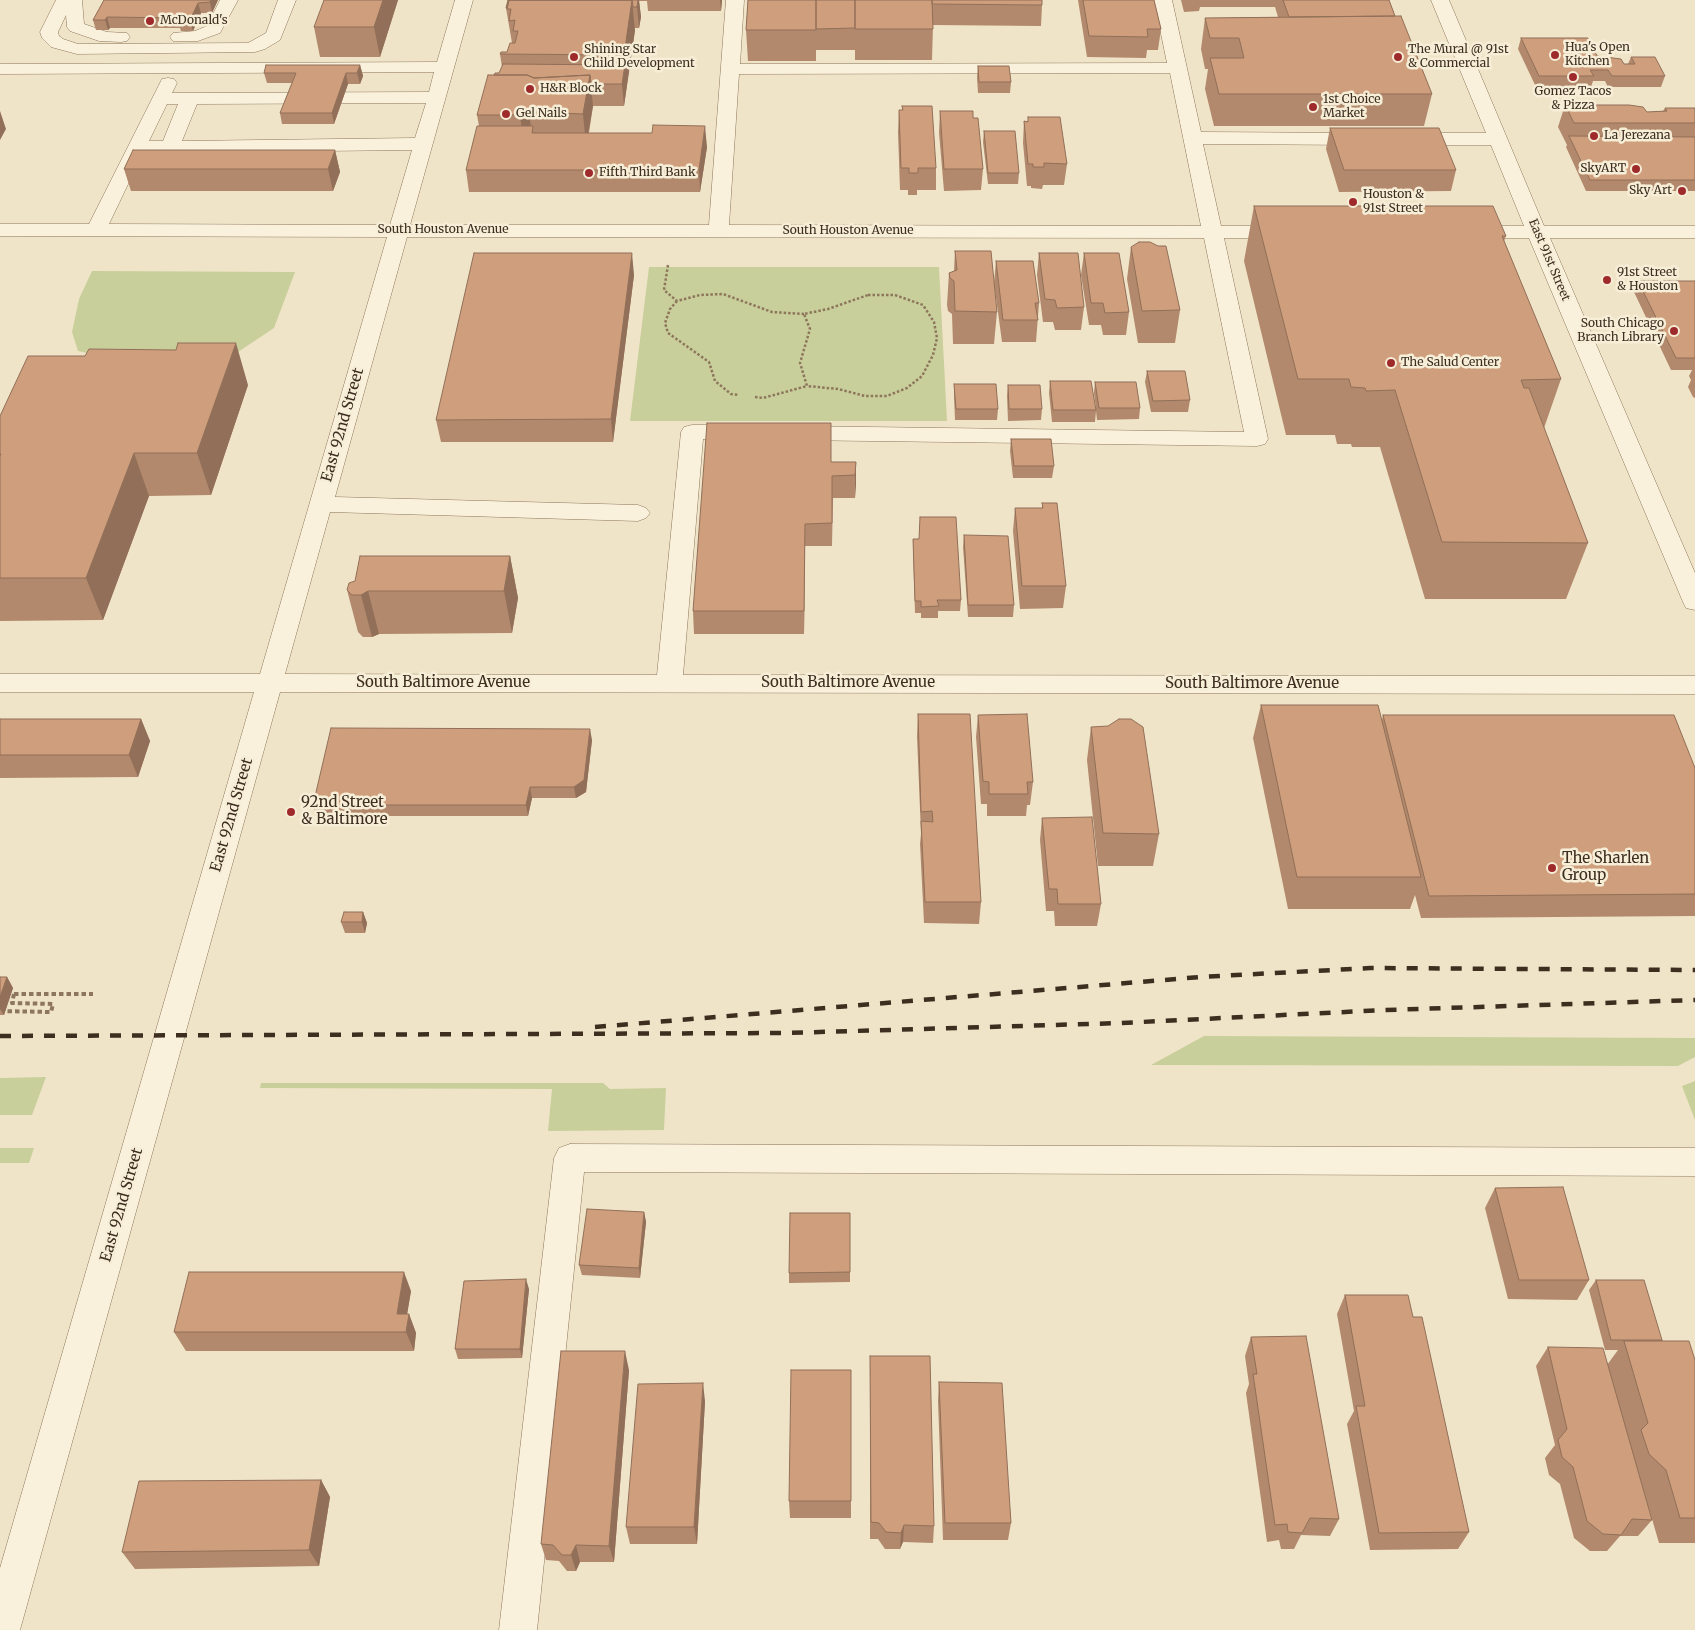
<!DOCTYPE html>
<style>
body{margin:0}
canvas{display:block;background:#f0e4c8}
</style>
<canvas width="1695" height="1630"></canvas>
<script>
const ctx = document.querySelector('canvas').getContext('2d');
ctx.lineJoin = 'round';
function fill(path, color) {
  ctx.fillStyle = color;
  ctx.fill(path, 'evenodd');
}
function shape(rows) {
  const path = new Path2D();
  for (const r of rows) {
    path.moveTo(r[0], r[1]);
    for (let i = 2; i < r.length; i += 2) path.lineTo(r[i], r[i + 1]);
  }
  return path;
}
function stroke(path, color, width, dash) {
  ctx.strokeStyle = color;
  ctx.lineWidth = width;
  ctx.lineCap = dash ? 'butt' : 'round';
  ctx.setLineDash(dash || []);
  ctx.stroke(path);
}
function write(font, color, halo, rows, align = 'center') {
  ctx.font = font + ' Merriweather,serif';
  ctx.lineWidth = 5;
  ctx.setLineDash([]);
  ctx.textBaseline = 'middle';
  ctx.strokeStyle = halo;
  ctx.fillStyle = color;
  for (const [text, x, y, turn = 0] of rows) {
    ctx.save();
    ctx.translate(x, y);
    ctx.rotate((+turn || 0) * Math.PI / 180);
    ctx.textAlign = isNaN(turn) ? turn : align;
    if (halo) ctx.strokeText(text, 0, 0);
    ctx.fillText(text, 0, 0);
    ctx.restore();
  }
}
const green = shape([
 [649,267,939,267,947,421,630,421],
 [92,271,295,272,274,328,235,354,124,361,78,351,72,332,79,299],
 [1204,1036,1695,1038,1695,1057,1678,1066,1151,1065],
 [46,1077,32,1115,0,1115,0,1078],
 [1695,1081,1695,1120,1682,1086],
 [261,1083,603,1083,610,1089,666,1088,664,1130,548,1131,552,1089,260,1088],
 [0,1148,34,1148,29,1163,0,1163]
]);
const pathFar1 = shape([
 [668,265,664,290,677,301,700,295,723,294,772,312,804,314],
 [868,295,895,295,923,305,934,322,937,338,933,355,922,376,907,388,887,396,865,396,838,389,807,386,800,363,810,329,804,314,828,309,868,295],
 [677,301,670,309,665,323,668,333,709,362,715,381,731,394,739,395],
 [755,397,763,398,807,386]
]);
const path = shape([
 [14,994,93,994],
 [0,1011,51,1012,53,1004,12,1003,14,994]
]);
const minor = shape([
 [56,0,82,0,84,24,107,32,127,33,130,37,127,41,121,42,99,41,70,31,67,27,66,15,58,32,59,36,63,39,78,44,248,43,266,33,278,0,296,0,280,40,265,49,255,52,77,54,51,47,42,38,40,32,56,0],
 [220,0,238,0,220,33,198,41,173,41,170,37,173,33,195,31,207,26,220,0],
 [455,0,473,0,410,225,709,225,726,0,744,0,740,64,1167,63,1154,0,1172,0,1201,132,1366,133,1373,135,1375,139,1373,143,1366,145,1203,144,1221,226,1286,226,1293,228,1296,232,1293,236,1286,238,1224,238,1268,439,1265,444,1257,446,793,440,785,438,782,433,785,428,793,426,1244,432,1204,238,407,237,335,497,638,505,646,508,650,513,646,518,638,521,330,512,285,674,657,675,681,432,684,427,692,425,743,425,751,427,754,432,751,437,743,439,703,439,683,675,1695,676,1695,694,280,692,20,1630,0,1630,0,1568,254,692,0,692,0,674,260,674,387,237,0,236,0,224,89,224,162,79,168,78,174,79,177,83,172,93,429,92,434,72,0,74,0,64,437,62,455,0],
 [1170,73,1201,226,729,225,739,74,1170,73],
 [426,103,415,138,182,141,197,104,426,103],
 [167,104,178,104,163,141,149,141,167,104],
 [412,150,390,225,109,224,143,153,412,150],
 [1431,0,1449,0,1544,226,1695,226,1695,238,1550,238,1695,573,1695,610,1686,608,1683,602,1529,238,1467,238,1460,236,1457,232,1460,228,1467,226,1524,226,1491,145,1407,145,1400,143,1398,139,1400,135,1407,133,1486,133,1431,0],
 [570,1144,1695,1148,1695,1176,584,1172,537,1630,499,1630,554,1158,559,1148,570,1144]
]);
const rail = shape([
 [595,1027,1200,977,1370,968,1695,970],
 [0,1036,787,1033,1121,1023,1385,1010,1695,1000]
]);
const wall = shape([
 [104,0,218,0,212,13,201,13,193,31,181,31,180,28,110,28,108,30,96,30,93,20],
 [398,0,380,57,320,57,314,27],
 [508,0,722,0,721,11,648,11,647,1,639,1,641,17,639,28,635,28,624,106,593,106,589,133,707,147,700,192,469,192,466,170,479,126,477,115,494,75,499,73,502,67,500,54,507,52,512,43,506,8],
 [748,0,1042,5,1041,26,933,25,932,60,855,60,855,32,855,50,816,50,816,61,748,61,746,30],
 [1078,0,1154,0,1161,29,1158,50,1147,50,1146,58,1087,57],
 [1181,0,1389,0,1395,16,1432,94,1424,126,1214,126,1205,89,1208,69,1205,69,1201,49,1205,18,1278,17,1275,7,1200,7,1199,11,1184,12],
 [1521,38,1624,64,1628,64,1631,57,1665,76,1661,87,1608,87,1605,81,1593,81,1591,87,1536,87,1518,49],
 [360,65,363,76,360,84,348,84,334,124,282,124,280,113,292,83,267,83,264,73],
 [978,66,1011,82,1010,93,978,93,977,77],
 [1565,105,1647,112,1663,111,1665,108,1695,108,1695,191,1586,191,1566,147,1567,145,1558,127],
 [902,106,936,168,936,190,917,190,917,195,908,195,908,190,900,190,898,132,899,110,902,110],
 [940,111,973,118,983,169,981,190,944,191,939,133],
 [1028,117,1067,164,1064,185,1043,185,1042,189,1031,188,1031,186,1027,186,1023,143,1024,121,1028,121],
 [1330,128,1456,170,1451,191,1339,192,1326,149],
 [984,131,1019,173,1018,184,988,184,983,142],
 [335,150,340,172,333,191,131,191,124,169],
 [1254,206,1506,236,1504,241,1561,379,1544,428,1588,543,1566,599,1425,599,1380,447,1352,447,1351,444,1337,444,1335,435,1286,435,1244,261],
 [1131,247,1180,310,1175,343,1138,343,1127,279],
 [955,251,997,312,994,344,953,344,952,314,948,311,947,305,949,273,954,271],
 [1039,253,1084,307,1081,330,1055,330,1053,322,1043,322,1037,275],
 [1084,253,1129,312,1126,335,1103,335,1101,325,1089,325,1081,275],
 [996,261,1039,303,1036,342,1002,342,994,283],
 [634,275,613,442,441,442,436,420],
 [1638,281,1695,281,1695,398,1693,397,1688,387,1691,380,1689,376,1692,370,1671,370,1634,292],
 [1147,371,1190,400,1188,412,1151,412,1145,382],
 [1050,381,1096,408,1094,393,1095,382,1140,408,1139,419,1097,420,1096,411,1095,422,1052,422,1049,393],
 [954,384,998,409,997,420,955,420,954,396],
 [248,385,211,495,149,496,103,620,0,621,0,416],
 [1008,385,1042,409,1041,420,1008,421,1007,396],
 [1011,439,1054,466,1052,478,1013,478,1010,451],
 [832,462,856,462,855,498,833,498,832,546,805,546,804,634,694,634,693,611],
 [1042,503,1066,586,1063,608,1020,609,1013,531,1015,508,1042,508],
 [964,535,1014,605,1013,617,968,617,963,547],
 [913,539,919,539,961,600,960,611,938,611,938,618,921,618,921,613,915,613,913,551],
 [510,556,518,598,512,633,379,634,372,637,363,637,358,632,347,590],
 [1261,705,1382,720,1383,715,1695,768,1695,916,1421,918,1415,895,1410,909,1288,909,1253,738],
 [918,714,981,902,979,924,924,923,920,844,921,834,917,736],
 [978,715,1033,782,1030,805,1027,805,1026,816,987,816,987,804,981,804,976,737],
 [0,719,141,719,150,741,138,777,0,778],
 [1091,727,1159,834,1153,866,1098,866,1087,760],
 [592,740,586,792,576,798,532,798,528,816,316,816,313,805],
 [1042,818,1101,904,1097,926,1055,926,1054,911,1046,911,1040,840],
 [363,912,367,923,365,933,345,933,341,922],
 [0,977,7,977,13,988,4,1015,0,1015],
 [1495,1188,1589,1280,1577,1300,1508,1299,1485,1208],
 [644,1212,646,1222,640,1278,582,1275,579,1265],
 [850,1213,850,1282,789,1283,789,1273],
 [1596,1280,1662,1340,1695,1360,1695,1543,1659,1543,1645,1495,1652,1520,1638,1536,1620,1536,1607,1551,1590,1551,1574,1538,1560,1484,1549,1475,1545,1458,1555,1445,1536,1366,1548,1347,1607,1365,1618,1350,1605,1350,1589,1290],
 [529,1289,522,1358,458,1359,455,1349],
 [411,1291,407,1314,409,1314,416,1333,414,1351,186,1351,174,1332],
 [1345,1295,1469,1532,1458,1549,1370,1550,1347,1424,1354,1411,1337,1314],
 [1251,1337,1339,1519,1330,1536,1301,1535,1294,1549,1281,1549,1279,1540,1267,1542,1246,1393,1249,1384,1245,1356],
 [870,1356,934,1526,933,1543,903,1542,900,1549,885,1549,878,1539,870,1539],
 [629,1370,614,1562,580,1562,576,1571,567,1571,559,1561,546,1560,541,1544],
 [851,1370,851,1518,790,1518,789,1501],
 [939,1382,1011,1523,1008,1540,943,1540,938,1401],
 [705,1401,697,1544,630,1544,626,1527],
 [321,1480,330,1497,319,1566,135,1569,122,1552]
]);
const shadedWall = shape([
 [211,0,218,0,212,13,210,2],
 [383,0,398,0,380,57,374,27],
 [632,0,635,31,624,106,622,84,625,65,624,55],
 [638,0,639,0,641,17,639,28,637,7],
 [720,0,722,0,721,11],
 [198,3,201,13,193,31,190,20],
 [107,17,110,28,108,30,105,20],
 [360,65,363,76,360,84,357,73],
 [346,73,348,84,334,124,332,113],
 [590,75,593,106,586,145,583,114],
 [0,111,6,129,0,140],
 [529,112,533,144,524,147,520,115],
 [705,126,707,147,700,192,699,170],
 [335,150,340,172,333,191,328,169],
 [632,253,634,275,613,442,611,419],
 [236,343,248,385,211,495,197,453],
 [134,453,149,496,103,620,86,578],
 [856,462,856,485,855,498,855,475],
 [805,524,805,546,804,634,804,611],
 [510,556,518,598,512,633,504,591],
 [368,591,379,634,372,637,361,595],
 [141,719,150,741,138,777,129,755],
 [590,729,592,740,586,792,576,798,574,787],
 [530,787,532,798,528,816,526,805],
 [363,912,367,923,365,933,362,922],
 [7,977,13,988,4,1015,0,1009,0,997],
 [644,1212,646,1222,640,1278,639,1268],
 [404,1272,411,1291,404,1333,397,1314],
 [526,1279,529,1289,522,1358,520,1349],
 [409,1314,416,1333,414,1351,406,1332],
 [625,1351,629,1370,614,1562,609,1546],
 [703,1383,705,1401,697,1544,694,1527],
 [321,1480,330,1497,319,1566,309,1550],
 [904,1525,903,1542,900,1549,901,1533],
 [576,1545,580,1562,576,1571,571,1555]
]);
const building = shape([
 [104,0,211,0,210,2,198,3,190,20,178,20,179,18,107,17,105,20,93,20,104,0],
 [324,0,383,0,374,27,314,27,324,0],
 [508,0,638,0,637,7,633,7,632,0,509,0,507,8,506,8,508,0],
 [509,0,632,0,624,55,500,54,501,52,507,52,510,43,515,43,518,31,513,31,515,20,509,21,511,9,507,9,509,0],
 [748,0,816,0,816,30,746,30,748,0],
 [816,0,855,0,855,28,816,29,816,0],
 [855,0,932,0,933,29,855,29,855,0],
 [932,0,1042,0,1042,5,932,4,932,0],
 [1083,0,1154,0,1161,29,1147,29,1148,37,1089,36,1083,0],
 [1283,0,1389,0,1395,16,1289,17,1283,0],
 [1401,16,1432,94,1219,94,1210,58,1244,58,1239,38,1210,38,1205,18,1401,16],
 [1521,38,1588,38,1597,56,1621,59,1624,64,1635,64,1631,57,1655,57,1665,76,1612,76,1608,70,1590,70,1594,76,1539,76,1521,38],
 [503,64,625,65,622,84,591,84,590,75,534,78,527,75,494,75,495,73,499,73,503,64],
 [266,65,360,65,357,73,346,73,332,113,280,113,296,73,264,73,266,65],
 [978,66,1009,66,1011,82,979,82,978,66],
 [488,75,527,75,534,78,590,75,583,114,529,112,520,115,477,115,488,75],
 [1565,105,1629,105,1643,107,1647,112,1667,111,1665,108,1695,108,1695,123,1574,123,1565,105],
 [902,106,932,106,936,168,918,168,918,173,909,173,909,168,901,168,899,110,903,110,902,106],
 [940,111,973,111,973,118,978,118,983,169,944,169,940,111],
 [1028,117,1060,117,1067,164,1044,163,1044,167,1033,167,1033,164,1028,164,1024,121,1028,122,1028,117],
 [653,125,705,126,699,170,466,170,477,126,533,126,532,133,652,133,653,125],
 [1330,128,1439,128,1456,170,1344,170,1330,128],
 [984,131,1015,131,1019,173,988,173,984,131],
 [1569,136,1695,137,1695,180,1590,180,1569,136],
 [133,150,335,150,328,169,124,169,133,150],
 [1254,206,1493,206,1506,236,1502,236,1561,379,1521,380,1524,388,1529,388,1588,543,1442,542,1395,390,1366,391,1365,388,1351,387,1349,379,1298,379,1254,206],
 [1139,242,1150,242,1158,246,1166,246,1180,310,1142,311,1131,247,1139,242],
 [955,251,991,251,997,312,955,311,954,281,950,278,949,273,957,270,955,251],
 [474,253,632,253,611,419,436,420,474,253],
 [1039,253,1078,253,1084,307,1057,308,1055,300,1045,299,1039,253],
 [1084,253,1119,253,1129,312,1105,313,1103,303,1091,303,1084,253],
 [996,261,1033,261,1039,303,1035,303,1038,320,1003,320,996,261],
 [1638,281,1695,281,1695,358,1676,358,1638,281],
 [178,343,236,343,197,453,134,453,86,578,0,578,0,456,1,454,0,454,0,416,28,356,85,356,89,349,176,350,178,343],
 [1147,371,1185,371,1190,400,1153,401,1147,371],
 [1050,381,1091,381,1096,410,1053,410,1050,381],
 [1095,382,1136,382,1140,408,1099,408,1095,382],
 [954,384,996,384,998,409,956,409,954,384],
 [1008,385,1040,385,1042,409,1009,409,1008,385],
 [707,423,831,423,831,462,856,462,855,475,832,476,832,523,805,524,804,611,693,611,707,423],
 [1011,439,1051,439,1054,466,1014,466,1011,439],
 [1042,503,1057,503,1066,586,1022,586,1015,508,1043,508,1042,503],
 [920,517,956,517,961,600,937,600,939,606,921,607,921,601,915,601,913,539,919,539,920,517],
 [964,535,1008,536,1014,605,968,605,964,535],
 [360,556,510,556,504,591,368,591,361,595,352,595,347,590,349,583,355,581,360,556],
 [1261,705,1378,705,1421,877,1297,877,1261,705],
 [918,714,970,714,981,902,925,902,921,821,933,822,932,811,921,812,918,714],
 [1027,714,1033,782,1027,782,1028,794,989,794,989,782,983,781,978,715,1027,714],
 [1383,715,1674,715,1695,768,1695,894,1429,896,1383,715],
 [0,719,141,719,129,755,0,755,0,719],
 [1119,719,1131,719,1143,727,1159,834,1103,833,1091,727,1108,726,1119,719],
 [331,728,590,729,584,780,574,787,530,787,526,805,313,805,331,728],
 [1092,817,1101,904,1058,904,1057,889,1049,889,1042,818,1092,817],
 [344,912,363,912,362,922,341,922,344,912],
 [0,977,7,977,0,997,0,977],
 [1563,1187,1589,1280,1519,1280,1495,1188,1563,1187],
 [587,1209,644,1212,639,1268,579,1265,587,1209],
 [790,1213,850,1213,850,1272,789,1273,790,1213],
 [189,1272,404,1272,397,1314,409,1314,406,1332,174,1332,189,1272],
 [526,1279,520,1349,455,1349,464,1281,526,1279],
 [1596,1280,1644,1280,1662,1340,1611,1340,1596,1280],
 [1345,1295,1408,1295,1413,1317,1422,1317,1469,1532,1379,1533,1356,1406,1365,1406,1345,1295],
 [1306,1336,1339,1519,1310,1518,1302,1533,1288,1532,1287,1524,1275,1525,1253,1374,1257,1374,1251,1337,1306,1336],
 [1624,1341,1689,1341,1695,1360,1695,1518,1680,1518,1666,1470,1649,1454,1641,1430,1648,1423,1624,1341],
 [1548,1347,1603,1348,1652,1520,1632,1519,1621,1535,1603,1534,1587,1521,1573,1467,1562,1457,1558,1440,1567,1429,1548,1347],
 [561,1351,625,1351,609,1546,576,1545,571,1555,562,1555,553,1545,541,1544,561,1351],
 [870,1356,930,1356,934,1526,904,1525,901,1533,886,1532,879,1523,871,1522,870,1356],
 [791,1370,851,1370,851,1501,789,1501,791,1370],
 [939,1382,1002,1383,1011,1523,945,1523,939,1382],
 [703,1383,694,1527,626,1527,638,1384,703,1383],
 [321,1480,309,1550,122,1552,139,1481,321,1480]
]);
const markers = [
 [150,21,5,"#9e2a2b"],
 [1555,55,5,"#9e2a2b"],
 [574,57,5,"#9e2a2b"],
 [1398,57,5,"#9e2a2b"],
 [1573,77,5,"#9e2a2b"],
 [530,89,5,"#9e2a2b"],
 [1313,107,5,"#9e2a2b"],
 [506,114,5,"#9e2a2b"],
 [1594,136,5,"#9e2a2b"],
 [1636,169,5,"#9e2a2b"],
 [589,173,5,"#9e2a2b"],
 [1682,191,5,"#9e2a2b"],
 [1353,202,5,"#9e2a2b"],
 [1607,280,5,"#9e2a2b"],
 [1674,331,5,"#9e2a2b"],
 [1391,363,5,"#9e2a2b"],
 [291,812,5,"#9e2a2b"],
 [1552,868,5,"#9e2a2b"]
];
const farPoinames = [
 ["McDonald's",160,21],
 ["Hua's Open",1565,48],
 ["Kitchen",1565,62],
 ["Shining Star",584,50],
 ["Child Development",584,64],
 ["The Mural @ 91st",1408,50],
 ["& Commercial",1408,64],
 ["H&R Block",540,89],
 ["Gomez Tacos",1573,92,"center"],
 ["& Pizza",1573,106,"center"],
 ["1st Choice",1323,100],
 ["Market",1323,114],
 ["Gel Nails",516,114],
 ["La Jerezana",1604,136],
 ["SkyART",1626,169,"right"],
 ["Fifth Third Bank",599,173],
 ["Sky Art",1672,191,"right"],
 ["Houston &",1363,195],
 ["91st Street",1363,209],
 ["91st Street",1617,273],
 ["& Houston",1617,287],
 ["South Chicago",1664,324,"right"],
 ["Branch Library",1664,338,"right"],
 ["The Salud Center",1401,363]
];
const farStreetnames = [
 ["South Houston Avenue",443,230],
 ["South Houston Avenue",848,231],
 ["East 91st Street",1549,260,67]
];
const streetNames = [
 ["East 92nd Street",343,425,-74],
 ["South Baltimore Avenue",443,683],
 ["South Baltimore Avenue",848,683],
 ["South Baltimore Avenue",1252,684],
 ["East 92nd Street",232,815,-74],
 ["East 92nd Street",122,1205,-74]
];
const poiNames = [
 ["92nd Street",301,803],
 ["& Baltimore",301,820],
 ["The Sharlen",1562,859],
 ["Group",1562,876]
];
fill(green, '#c9cf9b');
stroke(minor, '#8d765c', 1);
stroke(pathFar1, '#8d765c', 2.5, [2.5, 2]);
stroke(path, '#8d765c', 4, [4.5, 3]);
fill(minor, '#faf1dc');
stroke(rail, '#3d2e20', 4.5, [11, 11]);
fill(wall, '#b2896c');
fill(shadedWall, '#916f58');
fill(building, '#cf9f7d');
stroke(building, '#916f58', 1);
for (const [x, y, r, color] of markers) {
  const dot = new Path2D();
  dot.arc(x, y, r, 0, 2 * Math.PI);
  ctx.fillStyle = color;
  ctx.fill(dot);
  stroke(dot, '#f7eed8', 2);
}
write('12px', '#3d2e20', '#f7eed8', farPoinames, 'left');
write('12px', '#3d2e20', '#f7eed8', farStreetnames);
write('15px', '#3d2e20', '#f7eed8', streetNames);
write('15px', '#3d2e20', '#f7eed8', poiNames, 'left');
</script>
